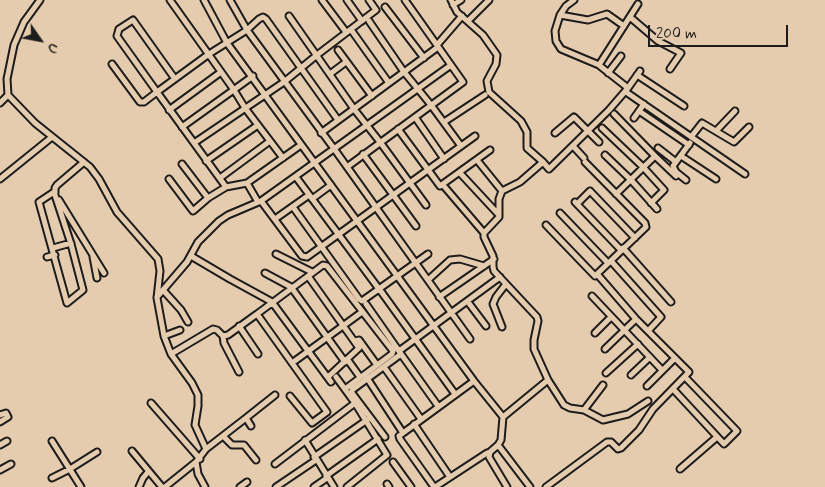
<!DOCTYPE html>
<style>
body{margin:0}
#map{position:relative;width:825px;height:487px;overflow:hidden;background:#e6ccae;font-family:Mynerve,sans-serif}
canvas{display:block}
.north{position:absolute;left:15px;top:15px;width:50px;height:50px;-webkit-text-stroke:4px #e6ccae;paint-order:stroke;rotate:123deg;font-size:14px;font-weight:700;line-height:20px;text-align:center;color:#1c1c1c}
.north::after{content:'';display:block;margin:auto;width:18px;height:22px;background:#1c1c1c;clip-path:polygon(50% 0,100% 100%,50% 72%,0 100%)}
.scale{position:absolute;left:648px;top:25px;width:140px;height:22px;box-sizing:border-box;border:2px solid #1c1c1c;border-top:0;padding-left:6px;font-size:15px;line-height:18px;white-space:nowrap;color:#1c1c1c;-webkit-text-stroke:4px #e6ccae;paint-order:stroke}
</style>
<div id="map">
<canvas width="825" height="487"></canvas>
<div class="north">U</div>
<div class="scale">200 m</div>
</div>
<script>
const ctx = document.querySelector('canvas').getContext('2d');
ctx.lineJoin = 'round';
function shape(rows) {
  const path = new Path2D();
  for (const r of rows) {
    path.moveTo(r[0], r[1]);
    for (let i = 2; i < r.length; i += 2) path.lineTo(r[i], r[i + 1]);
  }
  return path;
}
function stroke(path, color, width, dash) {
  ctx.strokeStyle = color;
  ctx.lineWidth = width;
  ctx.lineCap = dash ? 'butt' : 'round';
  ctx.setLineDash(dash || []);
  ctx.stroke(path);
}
const minor = shape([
 [40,0,24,22,14,45,7,79,8,95,35,123,90,167,99,179,117,212,158,259,160,271,157,298,164,336,171,354,192,383,198,395,198,406,195,425,206,449,196,462,198,474,205,487],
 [170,0,234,90,245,108,283,158],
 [204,0,227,43,474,381,503,417],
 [230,0,247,30,335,150,470,339],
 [322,0,346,32],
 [347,0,362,21],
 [451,0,457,12,483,35,497,55,496,64,487,81,489,92,521,121,527,132,527,148,543,162,520,182,502,191],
 [574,0,566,6,560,15,555,31,556,41,561,49,599,65,638,4],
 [453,5,461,0],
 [385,7,424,58],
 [560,15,588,20,607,14,624,26],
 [289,16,354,109,380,142,426,205],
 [630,17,658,41,681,53,670,69],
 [369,21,404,72,431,105,461,146],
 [468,21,489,0],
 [352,31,389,83],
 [437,45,462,16],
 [338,50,372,96],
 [112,64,140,102,144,102,157,92,117,36,119,29,133,20,175,79],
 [608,73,621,56],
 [330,74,346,62],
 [637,75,684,106],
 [628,88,640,71],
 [626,92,745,174],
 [0,103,8,95],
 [169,110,221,72],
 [639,111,689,145],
 [614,114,655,156],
 [415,117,444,159],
 [634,118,644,104],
 [444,122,485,95],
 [182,127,253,76],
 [602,128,643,167,664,190,651,203],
 [398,129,440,186,490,150],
 [716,131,735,111],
 [321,133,438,47],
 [555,133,574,117,599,142],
 [691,137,702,123,734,142,749,127],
 [194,143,284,82,317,55,376,10,369,0],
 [573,146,584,158],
 [658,148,676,162],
 [363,154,416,226],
 [605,155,631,180,657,209],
 [681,156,716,179],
 [477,160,502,191,499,199,499,217,484,233],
 [206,161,258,125],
 [543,162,549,169,609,110,628,88,600,66],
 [182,164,208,198],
 [347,167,463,82,405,0],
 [460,173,499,215],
 [296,177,379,289],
 [220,178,270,141],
 [0,179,52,137],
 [169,179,193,211,208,198,226,187,247,183,301,145],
 [686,180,676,172,673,166,690,143],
 [247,183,258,202],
 [443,185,484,233,484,237,493,256,493,267,494,271,537,317,538,321,534,340,534,349,548,380,503,417],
 [226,187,157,92,209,54,247,30,259,19,263,17,266,19,338,120],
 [54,192,71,244,83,290,67,303,39,202,54,192],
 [55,193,55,188,57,185,84,162],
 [616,194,655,156,676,176],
 [312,199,331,185],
 [59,200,104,273],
 [261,201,302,256,307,257,475,136],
 [575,202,621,250],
 [577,204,590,191,635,238],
 [293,207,359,299,362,301,428,254],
 [560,213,608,263],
 [275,219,309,195],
 [546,225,595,276,597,274],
 [53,248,71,243],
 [623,248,671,302],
 [276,254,312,272],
 [191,256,230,279,272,302,331,382],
 [47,257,55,255],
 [93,257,97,278],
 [611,261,661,317,648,331],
 [265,273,291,287,345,362],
 [308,276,359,348,328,377],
 [428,280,450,260,460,259,484,266],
 [163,290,181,310,188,322],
 [380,290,455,394],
 [592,296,662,370],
 [157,297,187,262,198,242,219,221,228,215,261,201,451,65],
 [439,297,494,259],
 [468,302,486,326],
 [366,304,401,354,352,390,352,393,385,437],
 [239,326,258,354],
 [502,327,493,304,496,297,506,284],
 [595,333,611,317],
 [164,336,180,330],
 [223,336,224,343,239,372],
 [355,341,359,340,377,365],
 [605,349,636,319],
 [399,351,500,277],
 [171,354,213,329,217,330,223,336,228,335,257,314],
 [401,354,438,406],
 [347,359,360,377],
 [292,363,362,312],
 [384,367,421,419],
 [606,373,638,344],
 [631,375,650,357],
 [336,377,355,403,387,455,347,487],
 [367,378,403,433,474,381],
 [548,380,564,405,570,408,584,410,603,420,628,414,648,401],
 [647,386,675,358],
 [673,389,724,444,737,431,685,377],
 [290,396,312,423,327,412,257,314,323,265,327,266,393,351,392,354,345,389],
 [151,403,200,459],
 [584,410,603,385],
 [0,415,6,413,8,417,0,422],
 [503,417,501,440,498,445,490,452,489,457,507,487],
 [246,418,275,395],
 [414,424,450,477],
 [403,433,399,436,400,439,434,487],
 [223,436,232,445,244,445,256,460],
 [305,440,334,487],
 [52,441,81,487],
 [0,445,7,441],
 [498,445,530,487],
 [206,449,246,418,251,426],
 [132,451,162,487],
 [314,457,367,420],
 [393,462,411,487],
 [275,464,355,403],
 [680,469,717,437],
 [0,470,11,464],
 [326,476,378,439],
 [52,478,70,469,97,452],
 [387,484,389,487],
 [139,487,143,478,148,472],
 [165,487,196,462],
 [240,487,247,482],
 [276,487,316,460],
 [314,487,327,478],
 [435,487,487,453,490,452],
 [546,487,607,442,611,442,618,449,621,448,639,430,653,409,689,372,636,319,597,274,646,227,645,223,585,162]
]);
stroke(minor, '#1c1c1c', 9);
stroke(minor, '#e6ccae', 5);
</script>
